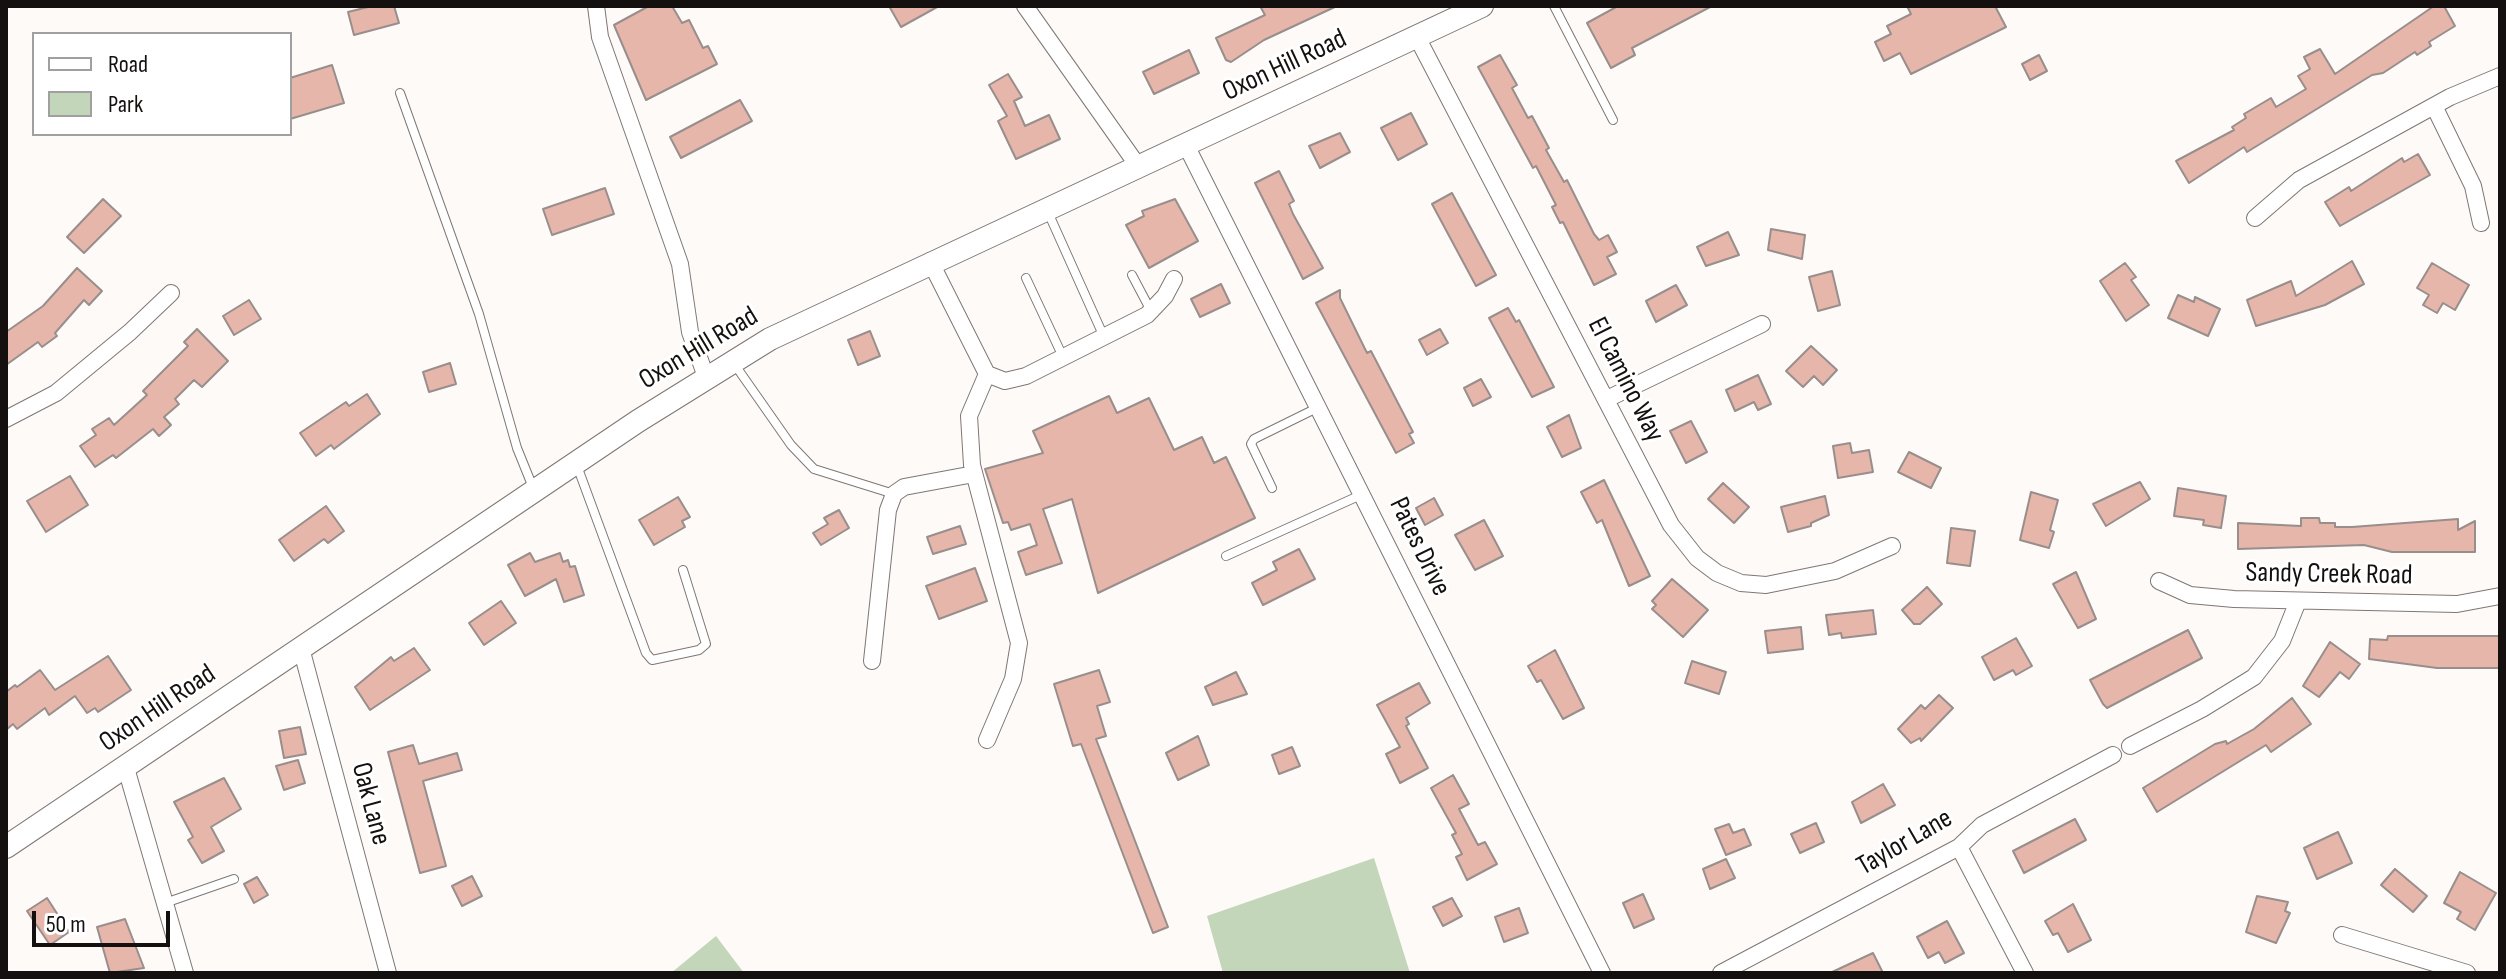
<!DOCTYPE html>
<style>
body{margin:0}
#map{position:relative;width:2506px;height:979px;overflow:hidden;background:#fefaf8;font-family:"Sofia Sans Condensed",sans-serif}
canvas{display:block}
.frame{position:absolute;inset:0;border:8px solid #14100f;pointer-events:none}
.legend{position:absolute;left:32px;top:32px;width:260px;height:104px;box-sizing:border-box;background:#fff;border:2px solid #a19f9f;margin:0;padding:10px 14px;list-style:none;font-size:24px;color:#14100f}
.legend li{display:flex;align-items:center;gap:16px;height:40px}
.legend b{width:40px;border:2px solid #a19f9f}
.scale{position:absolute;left:32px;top:911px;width:138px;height:36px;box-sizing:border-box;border:4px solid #14100f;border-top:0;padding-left:10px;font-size:24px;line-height:28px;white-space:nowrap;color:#14100f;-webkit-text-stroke:6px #fff;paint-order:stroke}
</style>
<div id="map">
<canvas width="2506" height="979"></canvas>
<div class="frame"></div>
<ul class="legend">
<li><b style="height:10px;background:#fff"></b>Road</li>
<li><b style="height:22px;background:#c3d6ba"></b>Park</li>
</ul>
<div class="scale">50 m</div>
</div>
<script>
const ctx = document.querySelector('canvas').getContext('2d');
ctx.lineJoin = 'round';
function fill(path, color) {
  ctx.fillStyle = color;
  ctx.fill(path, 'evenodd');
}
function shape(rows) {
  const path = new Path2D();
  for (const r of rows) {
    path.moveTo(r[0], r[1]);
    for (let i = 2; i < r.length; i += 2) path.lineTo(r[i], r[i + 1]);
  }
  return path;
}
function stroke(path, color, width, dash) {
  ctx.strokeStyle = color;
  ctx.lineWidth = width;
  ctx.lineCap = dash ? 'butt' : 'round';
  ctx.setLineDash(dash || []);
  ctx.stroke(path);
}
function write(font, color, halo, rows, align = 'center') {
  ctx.font = font + ' "Sofia Sans Condensed",sans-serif';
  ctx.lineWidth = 6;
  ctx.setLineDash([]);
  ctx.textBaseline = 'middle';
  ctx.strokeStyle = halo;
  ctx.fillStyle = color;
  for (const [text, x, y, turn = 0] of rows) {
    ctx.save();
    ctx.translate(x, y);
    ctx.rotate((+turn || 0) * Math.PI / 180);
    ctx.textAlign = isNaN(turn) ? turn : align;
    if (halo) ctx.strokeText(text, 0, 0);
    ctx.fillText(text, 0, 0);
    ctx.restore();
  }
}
const green = shape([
 [1374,858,1410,973,1223,973,1207,916],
 [716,936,744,973,671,973]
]);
const building = shape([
 [372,6,394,6,399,23,354,35,348,12,372,6],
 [649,6,672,6,682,23,689,20,703,48,708,46,717,64,646,100,614,25,649,6],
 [889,6,939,6,901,27,889,6],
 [1260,6,1337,6,1264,40,1231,62,1226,60,1216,38,1265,15,1260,6],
 [1618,6,1712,6,1632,48,1635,55,1611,68,1587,23,1618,6],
 [1907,6,1995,6,2006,27,1911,74,1900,53,1884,61,1875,42,1891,34,1887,26,1911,14,1907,6],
 [2434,6,2444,6,2455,26,2429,42,2431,46,2417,55,2415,52,2383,73,2372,75,2247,152,2244,147,2189,183,2176,161,2234,130,2232,127,2246,118,2244,114,2271,98,2276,107,2306,89,2298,76,2310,69,2304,57,2320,49,2335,74,2434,6],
 [1189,50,1199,73,1154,94,1143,72,1189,50],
 [1500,55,1517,85,1512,88,1528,118,1532,116,1549,148,1546,150,1564,182,1567,180,1594,234,1599,240,1608,235,1617,252,1607,257,1616,274,1594,285,1563,222,1560,223,1552,207,1556,205,1536,166,1533,168,1478,67,1500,55],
 [2039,55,2047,71,2030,80,2022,64,2039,55],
 [332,65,344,103,290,119,290,78,332,65],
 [1008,74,1022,97,1014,101,1025,126,1049,115,1060,139,1016,159,998,121,1007,116,989,85,1008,74],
 [740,100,752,121,681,158,670,137,740,100],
 [1411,113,1427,144,1398,160,1381,128,1411,113],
 [1340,133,1350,152,1320,168,1309,146,1340,133],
 [2418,154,2430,175,2340,226,2325,202,2349,187,2351,191,2402,158,2404,162,2418,154],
 [1279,171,1294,201,1289,204,1293,214,1323,268,1303,279,1255,183,1279,171],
 [605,188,614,214,552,235,543,209,605,188],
 [1452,193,1496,275,1476,286,1432,204,1452,193],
 [103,199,121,216,84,253,67,237,103,199],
 [1175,199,1198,241,1149,268,1126,225,1144,216,1142,211,1175,199],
 [1771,229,1805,235,1802,259,1768,250,1771,229],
 [1728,232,1739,255,1706,266,1697,247,1728,232],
 [2352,261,2364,284,2325,305,2256,326,2247,300,2291,281,2296,296,2352,261],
 [2125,263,2136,277,2131,280,2149,305,2126,321,2100,281,2125,263],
 [2432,263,2469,285,2455,310,2443,303,2437,313,2423,305,2429,295,2417,288,2432,263],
 [77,268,102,291,89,305,84,300,55,333,57,336,42,347,38,342,6,365,6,332,43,306,77,268],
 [1832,271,1840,305,1818,311,1809,277,1832,271],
 [1221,284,1230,303,1200,317,1191,299,1221,284],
 [1676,285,1687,305,1656,322,1646,301,1676,285],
 [1340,290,1340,298,1367,353,1371,351,1413,432,1409,434,1414,443,1396,453,1316,303,1340,290],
 [2178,295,2194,302,2195,297,2220,309,2208,336,2168,318,2178,295],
 [249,300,261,319,234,335,223,316,249,300],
 [1508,308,1516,322,1519,320,1554,387,1532,397,1489,318,1508,308],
 [197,329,228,361,202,387,194,380,175,399,179,404,164,417,171,425,159,436,153,429,116,458,113,455,95,467,80,446,96,435,92,429,109,418,114,425,147,395,143,391,188,346,184,342,197,329],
 [1440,329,1448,343,1427,355,1419,340,1440,329],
 [870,331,880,356,858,365,848,340,870,331],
 [1811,346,1837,370,1823,385,1814,376,1803,387,1786,371,1811,346],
 [450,363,456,384,429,392,423,372,450,363],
 [1758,375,1771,404,1758,410,1754,402,1735,411,1726,390,1758,375],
 [1481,379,1491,397,1473,406,1464,388,1481,379],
 [367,394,380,414,334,449,331,445,316,456,300,433,346,402,349,406,367,394],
 [1109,396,1117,413,1149,398,1174,450,1202,437,1214,463,1226,457,1255,518,1098,593,1072,499,1043,509,1062,563,1026,575,1018,552,1037,545,1030,524,1011,530,1008,522,1003,523,985,469,1043,453,1033,431,1109,396],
 [1569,415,1581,448,1562,457,1547,427,1569,415],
 [1691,421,1707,452,1686,463,1670,431,1691,421],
 [1850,443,1852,453,1869,450,1873,472,1838,478,1833,446,1850,443],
 [1909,452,1941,468,1931,488,1898,472,1909,452],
 [70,476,88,505,46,532,27,501,70,476],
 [1604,480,1650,576,1629,586,1602,520,1597,523,1581,492,1604,480],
 [2140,482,2150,499,2106,526,2093,504,2140,482],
 [1723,483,1749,507,1734,523,1708,499,1723,483],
 [2178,488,2226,496,2221,528,2203,525,2204,520,2174,516,2178,488],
 [2031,492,2058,500,2050,530,2054,532,2049,548,2020,540,2031,492],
 [1825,496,1829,515,1811,523,1811,526,1788,532,1781,507,1825,496],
 [678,497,690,517,682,521,685,527,654,545,639,520,678,497],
 [1434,498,1443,515,1425,525,1416,508,1434,498],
 [326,506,344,531,328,543,324,539,294,561,279,540,326,506],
 [839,510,849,528,821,545,813,533,828,524,824,518,839,510],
 [2301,518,2319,518,2320,523,2335,523,2335,527,2352,527,2458,519,2458,530,2475,521,2475,552,2392,552,2364,545,2238,549,2238,523,2301,526,2301,518],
 [1484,520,1503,556,1475,570,1455,535,1484,520],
 [960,526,966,544,933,554,927,537,960,526],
 [1951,528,1975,531,1970,566,1947,563,1951,528],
 [1299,549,1315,579,1263,605,1252,583,1277,570,1273,562,1299,549],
 [530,553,535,562,560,553,563,562,568,560,570,567,575,566,584,595,564,602,556,579,525,596,508,565,530,553],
 [975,568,987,601,939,619,926,586,975,568],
 [2076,572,2096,619,2078,628,2053,584,2076,572],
 [1672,579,1708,610,1683,637,1652,609,1656,605,1652,601,1672,579],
 [1927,587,1942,604,1920,624,1914,624,1902,610,1927,587],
 [501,601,516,623,484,645,469,623,501,601],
 [1873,610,1876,634,1842,638,1841,633,1829,635,1826,615,1873,610],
 [1801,627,1803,649,1768,653,1765,631,1801,627],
 [2188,630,2202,658,2107,708,2103,704,2090,680,2188,630],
 [2388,636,2500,636,2500,668,2437,668,2369,659,2370,639,2387,640,2388,636],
 [2016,638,2032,666,2016,675,2013,670,1994,680,1982,657,2016,638],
 [2330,642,2360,664,2349,679,2340,672,2319,697,2303,686,2330,642],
 [414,648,430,670,370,710,355,687,391,657,394,661,414,648],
 [1555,650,1584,708,1563,719,1541,680,1537,682,1528,666,1555,650],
 [108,656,131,690,98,712,95,708,87,713,75,696,49,715,45,708,17,729,13,724,6,730,6,692,15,685,17,687,40,670,55,690,108,656],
 [1692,661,1726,672,1719,694,1685,683,1692,661],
 [1099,670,1110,702,1097,706,1106,736,1096,739,1168,927,1153,933,1081,744,1073,746,1054,684,1099,670],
 [1236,672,1247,694,1213,705,1205,687,1236,672],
 [1419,683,1430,703,1406,718,1409,724,1406,726,1428,768,1400,783,1386,754,1400,747,1377,705,1419,683],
 [1939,695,1953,708,1921,741,1920,738,1911,743,1898,729,1921,705,1925,709,1939,695],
 [2292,698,2311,724,2271,752,2266,745,2157,812,2143,788,2215,744,2226,741,2227,744,2254,729,2292,698],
 [300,727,306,754,284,758,279,731,300,727],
 [1198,736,1209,765,1178,780,1166,753,1198,736],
 [413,745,419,764,457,753,462,770,423,781,446,866,420,873,388,752,413,745],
 [1292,747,1300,766,1279,774,1272,755,1292,747],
 [298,760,305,783,284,790,276,766,298,760],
 [1453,775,1469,804,1459,809,1478,845,1485,842,1497,864,1467,880,1456,857,1462,854,1452,835,1456,833,1431,788,1453,775],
 [224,778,241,809,211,827,224,851,202,863,188,840,193,837,174,802,224,778],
 [1883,784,1895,805,1861,823,1852,802,1883,784],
 [2075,819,2086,840,2024,873,2013,851,2075,819],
 [1816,823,1824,842,1800,853,1791,834,1816,823],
 [1729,824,1733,833,1744,829,1751,845,1726,855,1715,829,1729,824],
 [2338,832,2352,863,2317,879,2304,848,2338,832],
 [1726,859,1735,878,1710,889,1703,869,1726,859],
 [2395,869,2427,896,2413,912,2381,885,2395,869],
 [2460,872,2496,893,2475,930,2457,919,2461,912,2444,903,2460,872],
 [472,876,482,896,462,906,452,886,472,876],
 [257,877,268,895,254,903,244,884,257,877],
 [1643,894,1654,919,1634,928,1623,903,1643,894],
 [2257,896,2288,902,2285,911,2290,913,2276,943,2246,932,2257,896],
 [47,898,69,932,50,945,27,911,47,898],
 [1452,898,1462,916,1443,926,1433,907,1452,898],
 [2073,904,2091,940,2068,952,2058,933,2053,935,2045,921,2073,904],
 [1519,908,1528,933,1504,942,1495,917,1519,908],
 [125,919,144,968,110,973,97,927,125,919],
 [1947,921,1964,953,1945,963,1939,952,1928,958,1917,937,1947,921],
 [1873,953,1883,973,1830,973,1873,953]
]);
const lane = shape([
 [1554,6,1613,120],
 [400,93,479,314,517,448,534,490],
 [1047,210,1104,337],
 [1132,275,1151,311],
 [1026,278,1063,357],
 [735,365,791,445,814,469,894,494],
 [576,463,646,653,652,660,699,650,706,644,683,570],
 [1272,488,1251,444,1254,439,1319,407],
 [1226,556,1363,494],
 [165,903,234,879]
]);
const street = shape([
 [596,6,600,37,680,264,690,332,706,377],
 [1025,6,1138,166],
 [1417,37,1671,525,1697,558,1717,573,1741,583,1766,585,1835,571,1892,546],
 [2434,106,2473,186,2481,223],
 [1186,145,1602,973],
 [2255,218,2299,180,2450,97,2500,76],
 [930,261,987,374,1005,381,1026,376,1147,315,1165,296,1174,279],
 [1607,399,1762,324],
 [6,419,56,393,130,332,171,293],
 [2159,581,2190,595,2234,599,2457,604,2500,596],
 [301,648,388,973],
 [872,661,888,510,894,494,904,487,974,474],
 [987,740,1013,679,1019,643,972,465,969,416,987,374],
 [2130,746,2202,709,2254,677,2282,641,2298,601],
 [126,768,185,973],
 [1959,847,2025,973],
 [2342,935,2467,973],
 [1721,973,1959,847,1982,825,2113,755]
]);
const secondary = shape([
 [6,847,638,421,770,339,1482,6]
]);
const streetNames = [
 ["Oxon Hill Road",1285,66,-25],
 ["Oxon Hill Road",699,349,-31],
 ["El Camino Way",1625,380,63],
 ["Pates Drive",1419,547,64],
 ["Sandy Creek Road",2329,575,1],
 ["Oxon Hill Road",158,709,-34],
 ["Oak Lane",370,804,75],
 ["Taylor Lane",1905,843,-30]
];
fill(green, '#c3d6ba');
fill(building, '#e7b6aa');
stroke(building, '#988e8c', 2);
stroke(lane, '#7f7773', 10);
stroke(street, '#7f7773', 18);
stroke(secondary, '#7f7773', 24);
stroke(lane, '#fff', 8);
stroke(street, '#fff', 16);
stroke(secondary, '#fff', 22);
write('28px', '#14100f', '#fff', streetNames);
</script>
